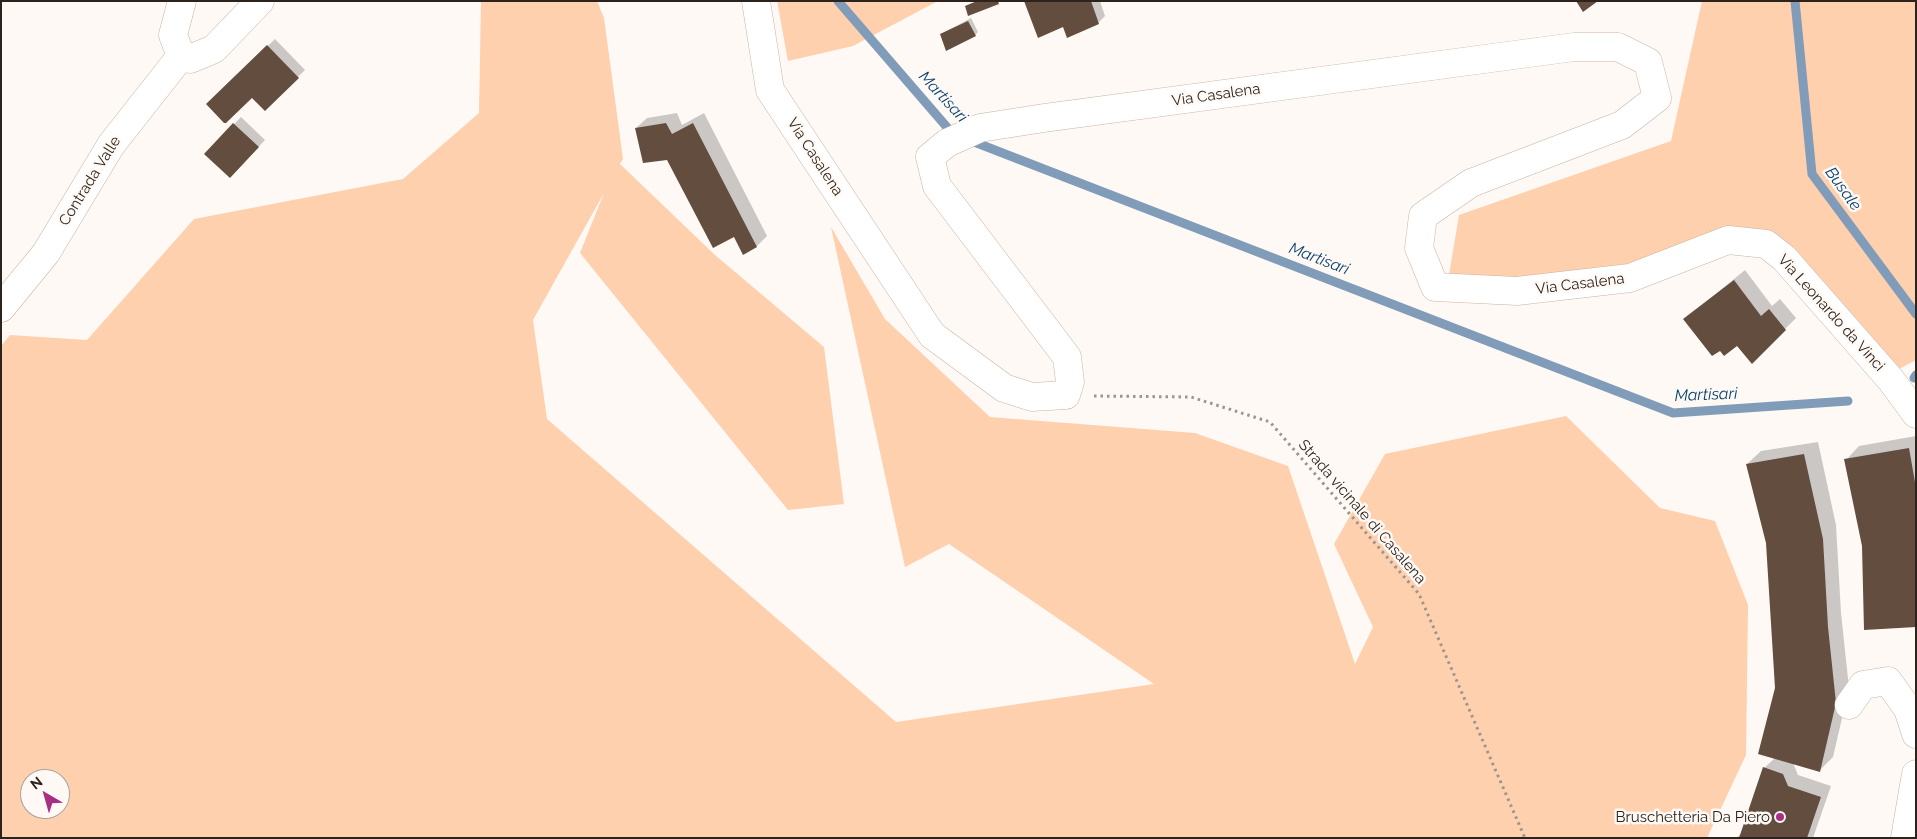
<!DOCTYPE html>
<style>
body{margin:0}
#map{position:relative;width:1917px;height:839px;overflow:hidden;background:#fef9f5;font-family:Raleway,sans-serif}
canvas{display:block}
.frame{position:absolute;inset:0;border:2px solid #2d231d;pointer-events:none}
.north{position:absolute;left:20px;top:769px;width:50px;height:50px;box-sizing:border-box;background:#fef9f5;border:1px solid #aaa39f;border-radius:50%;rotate:322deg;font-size:14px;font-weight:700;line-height:20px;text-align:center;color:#2d231d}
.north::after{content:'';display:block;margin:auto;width:18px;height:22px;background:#a82f84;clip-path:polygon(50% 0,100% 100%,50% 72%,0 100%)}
</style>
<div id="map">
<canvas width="1917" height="839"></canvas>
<div class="frame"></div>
<div class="north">N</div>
</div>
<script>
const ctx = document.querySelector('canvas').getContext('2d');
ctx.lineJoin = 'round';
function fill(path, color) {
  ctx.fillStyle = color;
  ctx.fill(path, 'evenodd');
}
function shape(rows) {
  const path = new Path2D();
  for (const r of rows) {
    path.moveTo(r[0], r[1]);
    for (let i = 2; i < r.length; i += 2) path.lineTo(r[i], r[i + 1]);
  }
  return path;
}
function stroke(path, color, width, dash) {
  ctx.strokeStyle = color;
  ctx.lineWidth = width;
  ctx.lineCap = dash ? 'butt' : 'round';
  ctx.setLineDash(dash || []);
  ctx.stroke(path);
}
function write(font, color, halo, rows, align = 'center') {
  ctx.font = font + ' Raleway,sans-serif';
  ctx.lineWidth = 5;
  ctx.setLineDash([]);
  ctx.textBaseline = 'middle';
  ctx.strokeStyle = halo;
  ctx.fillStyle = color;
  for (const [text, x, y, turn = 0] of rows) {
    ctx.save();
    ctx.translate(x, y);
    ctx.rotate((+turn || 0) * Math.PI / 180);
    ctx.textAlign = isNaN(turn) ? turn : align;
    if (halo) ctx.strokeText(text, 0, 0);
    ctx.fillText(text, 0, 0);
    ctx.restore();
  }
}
const green = shape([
 [481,1,597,1,604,18,623,159,620,164,715,255,824,347,844,504,788,510,580,253,604,193,533,320,547,419,896,722,1154,684,949,544,905,567,831,227,885,319,990,417,1195,433,1288,466,1355,664,1373,627,1334,544,1385,454,1566,416,1660,508,1715,521,1748,605,1746,755,1707,838,1,838,1,346,10,335,87,340,194,219,403,179,479,113],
 [30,779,60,779,60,809,30,809],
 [777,1,938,1,853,46,788,61],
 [1702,1,1916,1,1916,360,1889,374,1783,239,1527,293,1448,281,1459,215,1671,141]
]);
const shadow = shape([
 [1025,1,1100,1,1105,16,1098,23,1063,26],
 [971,18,978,32,975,35,941,34],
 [275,39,305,70,265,109,252,96,208,104],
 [677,113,682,125,704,113,767,236,757,246,744,253,734,236,668,159,636,128,647,118],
 [241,117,265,140,237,170,234,124],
 [1745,270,1772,306,1780,299,1796,318,1752,362,1738,345,1685,319],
 [1916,436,1916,626,1863,546,1846,460,1859,446],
 [1818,442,1836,525,1841,613,1849,688,1833,757,1820,770,1793,763,1798,775,1831,786,1813,838,1737,838,1742,832,1764,768,1775,758,1777,689,1767,543,1747,464,1761,451]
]);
const stream = shape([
 [838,1,952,133,957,135],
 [1795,1,1812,174,1916,314],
 [969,140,1673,413,1848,401],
 [1914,378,1916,375]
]);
const building = shape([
 [977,1,998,1,999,4,968,16,965,6],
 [1024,1,1091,1,1099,24,1067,38,1063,27,1038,38],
 [1576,1,1598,1,1583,12],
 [968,21,976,36,946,51,940,34],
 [267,45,299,78,265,111,252,98,226,123,224,123,206,104],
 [233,123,259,147,230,178,204,154],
 [666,123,672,134,693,123,757,247,743,255,734,237,713,248,667,160,643,163,635,128],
 [1734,280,1761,316,1769,309,1786,330,1752,364,1737,346,1724,356,1720,351,1712,356,1683,319],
 [1909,448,1916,488,1916,627,1864,630,1862,546,1844,459],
 [1804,454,1823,539,1828,627,1836,703,1820,772,1758,754,1775,688,1766,543,1746,464],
 [1763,767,1783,774,1788,786,1821,797,1807,838,1739,838]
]);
const path = shape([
 [1094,396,1191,397,1270,422,1419,594,1525,838]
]);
const street = shape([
 [756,1,770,90,932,335,1004,388,1032,397,1066,395,1070,382,1067,357,937,186,930,157,947,143,980,128,1044,118,1574,47,1618,47,1648,62,1657,98,1622,125,1471,183,1423,216,1419,248,1435,287,1517,291,1630,278,1728,240,1766,244,1784,258,1891,380,1916,414],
 [181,56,190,59,214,49,260,1],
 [181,56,173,35,182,1],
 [1,308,46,253,111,145,181,56],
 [1849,705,1863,685,1888,681,1908,709,1916,734],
 [1905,838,1916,774]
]);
const markers = [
 [1780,817,5,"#a82f84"]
];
const streetNames = [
 ["Via Casalena",1216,95,-8],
 ["Via Casalena",815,157,57],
 ["Contrada Valle",90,181,-58],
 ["Via Casalena",1580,284,-7],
 ["Via Leonardo da Vinci",1831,313,48],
 ["Strada vicinale di Casalena",1362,512,49]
];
const poiNames = [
 ["Bruschetteria Da Piero",1770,817]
];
const waterNames = [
 ["Martisari",943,97,47],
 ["Busale",1843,189,54],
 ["Martisari",1319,259,21],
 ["Martisari",1706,395,-2]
];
fill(green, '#fed0ae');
fill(shadow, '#0003');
stroke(stream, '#809cb8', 9);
fill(building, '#624d3e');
stroke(street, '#cbb3a2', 29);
stroke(path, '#9b948f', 3, [2.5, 4]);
stroke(street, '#fff', 28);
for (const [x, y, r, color] of markers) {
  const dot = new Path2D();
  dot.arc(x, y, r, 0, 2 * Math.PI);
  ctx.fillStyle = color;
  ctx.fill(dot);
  stroke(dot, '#fef9f5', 2);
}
write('15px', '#2d231d', '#fef9f5', streetNames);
write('15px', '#2d231d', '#fef9f5', poiNames, 'right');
write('italic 16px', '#084370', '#fef9f5', waterNames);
</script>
